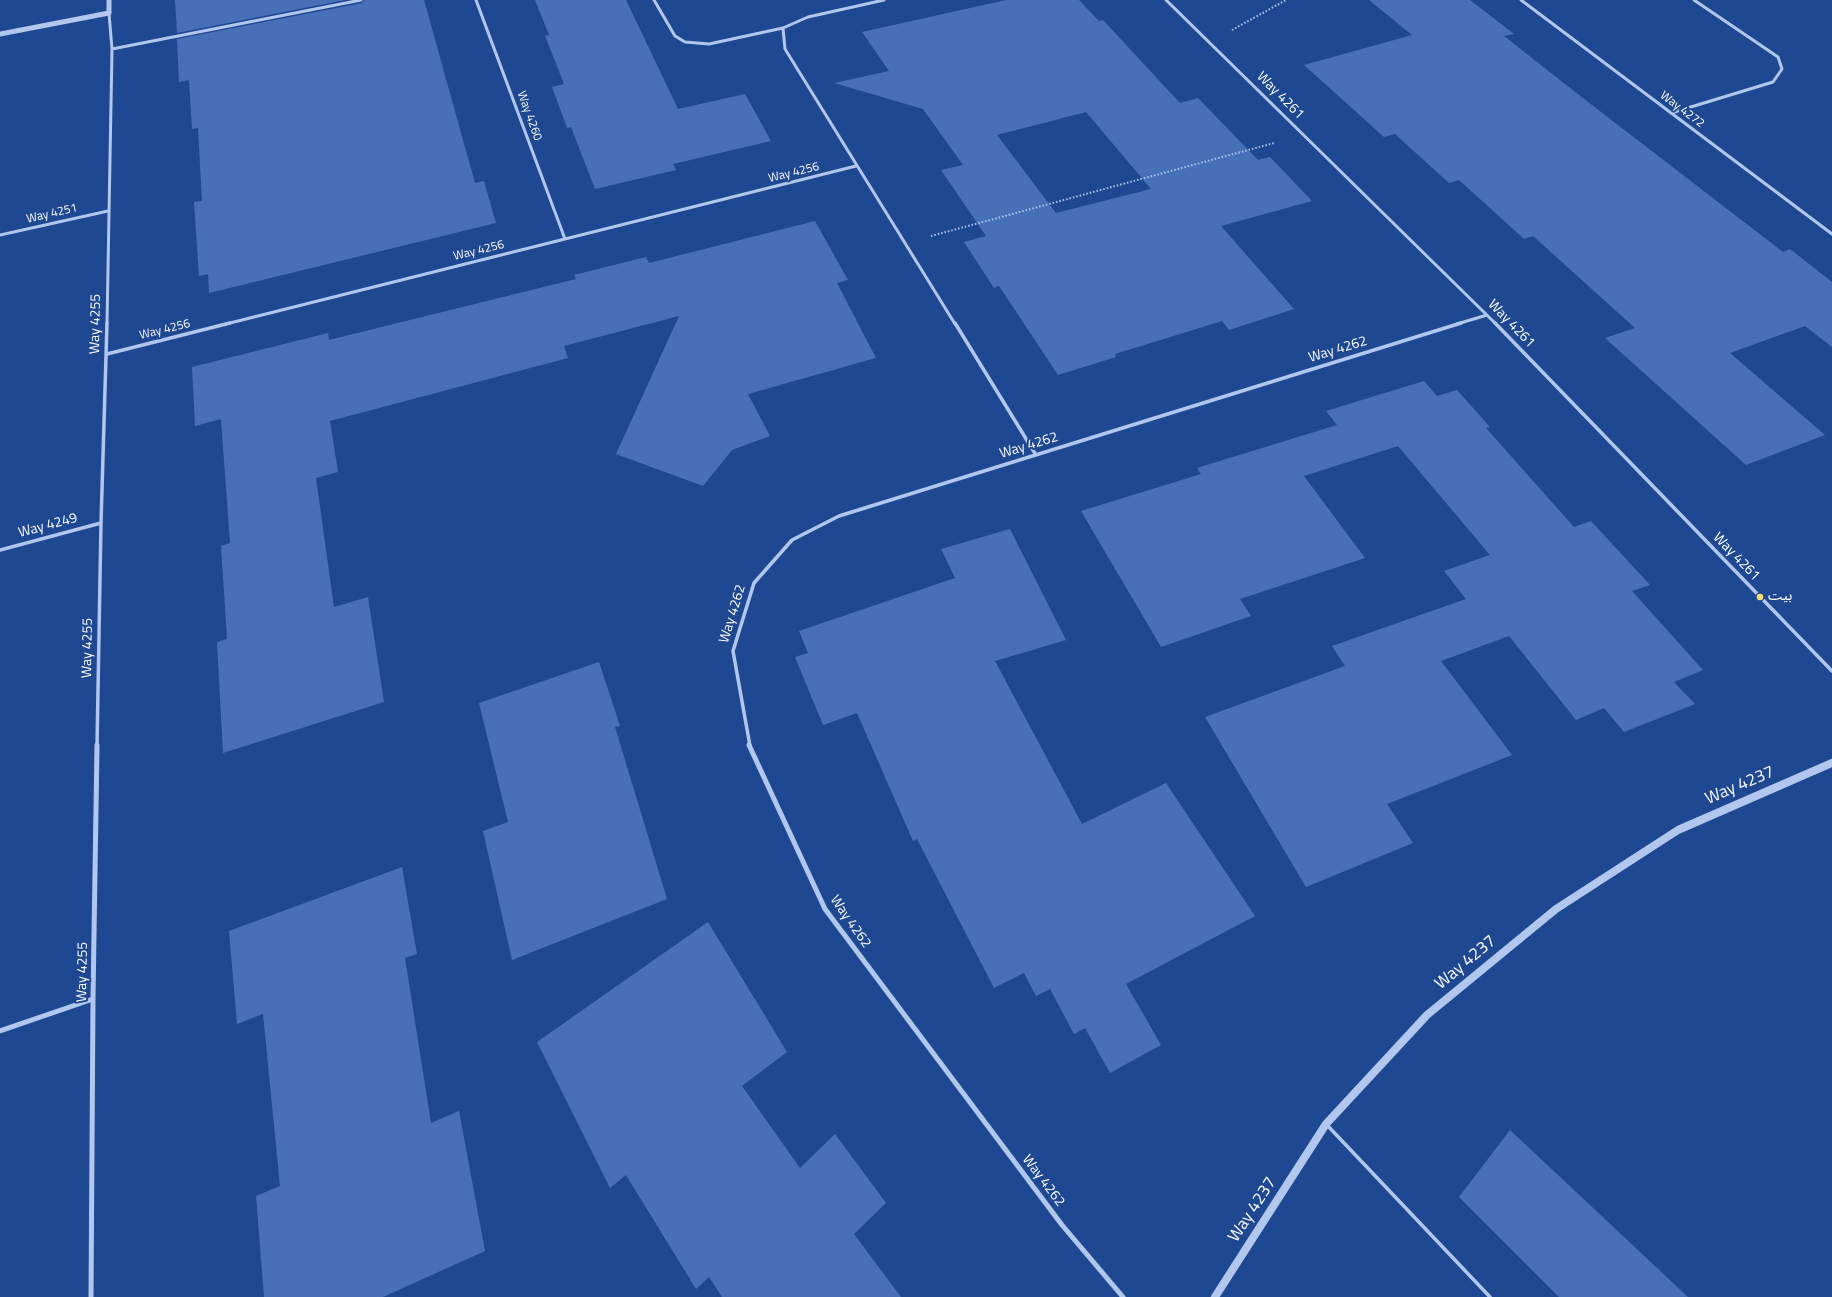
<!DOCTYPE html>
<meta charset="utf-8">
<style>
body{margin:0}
canvas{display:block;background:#1f4892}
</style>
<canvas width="1832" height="1297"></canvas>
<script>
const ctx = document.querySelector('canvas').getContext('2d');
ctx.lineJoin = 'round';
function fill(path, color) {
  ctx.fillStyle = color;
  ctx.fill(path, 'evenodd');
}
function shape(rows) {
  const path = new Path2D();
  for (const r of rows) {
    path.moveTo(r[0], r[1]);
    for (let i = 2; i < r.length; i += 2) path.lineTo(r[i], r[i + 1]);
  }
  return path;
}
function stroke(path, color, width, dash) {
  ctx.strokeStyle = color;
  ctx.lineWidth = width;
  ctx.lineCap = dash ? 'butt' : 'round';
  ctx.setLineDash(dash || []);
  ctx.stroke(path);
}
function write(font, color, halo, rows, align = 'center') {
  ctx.font = font + ' "Titillium Web","Noto Sans Arabic",sans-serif';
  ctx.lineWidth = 4;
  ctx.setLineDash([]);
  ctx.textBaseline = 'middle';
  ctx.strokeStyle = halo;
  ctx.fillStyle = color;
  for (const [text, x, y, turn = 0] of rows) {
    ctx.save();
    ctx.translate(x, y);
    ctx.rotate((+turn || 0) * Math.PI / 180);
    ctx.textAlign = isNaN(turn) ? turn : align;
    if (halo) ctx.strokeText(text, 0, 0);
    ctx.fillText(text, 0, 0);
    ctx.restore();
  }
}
const building = shape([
 [175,0,345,0,177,33],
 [364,0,424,0,475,183,484,181,496,223,209,293,208,274,199,276,194,202,202,201,198,128,192,129,189,80,179,82,177,39,362,3],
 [535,0,626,0,678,109,745,94,771,141,673,164,676,170,595,189,571,127,567,128,552,87,564,84,545,36,549,35],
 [1006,0,1079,0,1099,21,1103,20,1180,103,1198,98,1258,160,1270,157,1312,201,1221,226,1294,309,1229,330,1222,321,1115,354,1116,357,1058,375,999,286,994,288,964,242,986,236,941,170,963,165,923,109,834,83,889,71,862,32],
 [1086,112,1151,189,1056,213,997,135],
 [1369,0,1470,0,1514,34,1504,36,1579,95,1783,252,1790,249,1832,282,1832,347,1805,326,1730,353,1825,435,1746,465,1605,338,1635,328,1533,236,1524,239,1459,180,1449,183,1395,134,1384,137,1304,65,1412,35],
 [815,221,848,280,837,283,876,358,748,394,770,436,732,450,703,486,616,454,679,316,564,346,568,358,330,421,338,472,316,478,334,607,368,597,384,702,223,753,217,642,227,639,221,546,230,543,221,419,195,426,192,367,328,333,329,340,576,279,574,275,646,257,649,263],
 [1424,381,1437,396,1457,390,1490,427,1486,428,1574,527,1591,521,1650,585,1632,591,1703,670,1674,682,1695,704,1624,732,1604,708,1576,720,1509,636,1441,661,1512,755,1387,804,1413,843,1306,887,1205,717,1345,666,1332,646,1466,599,1444,571,1490,555,1398,446,1304,476,1365,558,1240,599,1251,616,1161,647,1081,511,1201,474,1197,468,1337,425,1326,411],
 [1010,529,1066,640,995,661,1082,824,1166,783,1255,916,1126,984,1161,1045,1110,1073,1085,1028,1074,1034,1050,989,1036,996,1024,973,994,988,917,839,913,841,857,713,823,725,795,657,808,653,799,631,955,578,941,549],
 [599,662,620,726,615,727,667,899,512,960,483,831,508,822,479,703],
 [402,867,417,954,405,958,431,1123,459,1111,485,1251,383,1297,264,1297,256,1196,280,1186,263,1014,237,1024,229,931],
 [708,922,787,1052,742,1086,800,1168,835,1134,886,1203,854,1234,901,1297,722,1297,709,1277,696,1289,626,1175,610,1188,537,1042],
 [1510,1130,1688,1297,1559,1297,1459,1197]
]);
const path = shape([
 [1232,30,1286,0],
 [931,236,1274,143]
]);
const service = shape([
 [1326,1124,1490,1297]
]);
const minorFar2 = shape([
 [476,0,565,239],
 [654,0,675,36,685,42,709,44,783,28],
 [884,0,808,17,783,28,785,49,955,324],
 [1166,0,1496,324],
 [1521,0,1832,234],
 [112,49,361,0],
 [1671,113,1773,82,1782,69,1778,57,1694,0],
 [0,235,108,211],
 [107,324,112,49,109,13],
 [226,324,856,166],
 [1457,324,1487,315]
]);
const minorFar1 = shape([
 [955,323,1036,455],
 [1495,323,1832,671],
 [107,354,230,323],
 [0,550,101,523],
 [97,746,101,523,107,323],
 [750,746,733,651,754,583,792,540,839,516,1461,323]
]);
const minor = shape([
 [749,745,825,909,1062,1225,1123,1297],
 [0,1031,93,999],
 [91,1297,93,999,97,745]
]);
const tertiaryFar1 = shape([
 [0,34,109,13,109,0]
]);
const tertiary = shape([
 [1215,1297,1326,1124,1427,1015,1556,909,1678,830,1832,763]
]);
const markers = [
 [1760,597,4,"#fbe072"]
];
const farStreetnames = [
 ["Way 4272",1682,110,37],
 ["Way 4260",529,116,70],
 ["Way 4256",794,173,-14],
 ["Way 4251",52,214,-13],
 ["Way 4256",479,251,-14],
 ["Way 4256",165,330,-14]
];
const streetNames = [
 ["Way 4261",1280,96,45],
 ["Way 4255",96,324,-89],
 ["Way 4261",1511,324,46],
 ["Way 4262",1338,350,-17],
 ["Way 4262",1029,446,-17],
 ["Way 4249",48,526,-15],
 ["Way 4261",1736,557,46],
 ["Way 4262",733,614,-73],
 ["Way 4255",88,648,-89],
 ["Way 4262",850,922,55],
 ["Way 4255",83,972,-89],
 ["Way 4262",1043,1181,53]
];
const poiNames = [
 ["بيت",1768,597]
];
const nearStreetnames = [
 ["Way 4237",1740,786,-23],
 ["Way 4237",1466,963,-40],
 ["Way 4237",1253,1210,-57]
];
fill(building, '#4870b9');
stroke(path, '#b1c7ee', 2, [1.5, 2]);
stroke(service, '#b1c7ee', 3.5);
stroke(minorFar2, '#b1c7ee', 3);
stroke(minorFar1, '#b1c7ee', 3.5);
stroke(minor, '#b1c7ee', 5);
stroke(tertiaryFar1, '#b1c7ee', 5);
stroke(tertiary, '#b1c7ee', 8);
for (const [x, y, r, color] of markers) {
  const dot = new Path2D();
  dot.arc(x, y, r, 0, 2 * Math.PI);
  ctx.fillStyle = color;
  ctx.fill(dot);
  stroke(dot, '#1f4892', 1.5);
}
write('12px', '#fff', '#1f4892', farStreetnames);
write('14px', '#fff', '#1f4892', streetNames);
write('14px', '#fff', '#1f4892', poiNames, 'left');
write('17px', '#fff', '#1f4892', nearStreetnames);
</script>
